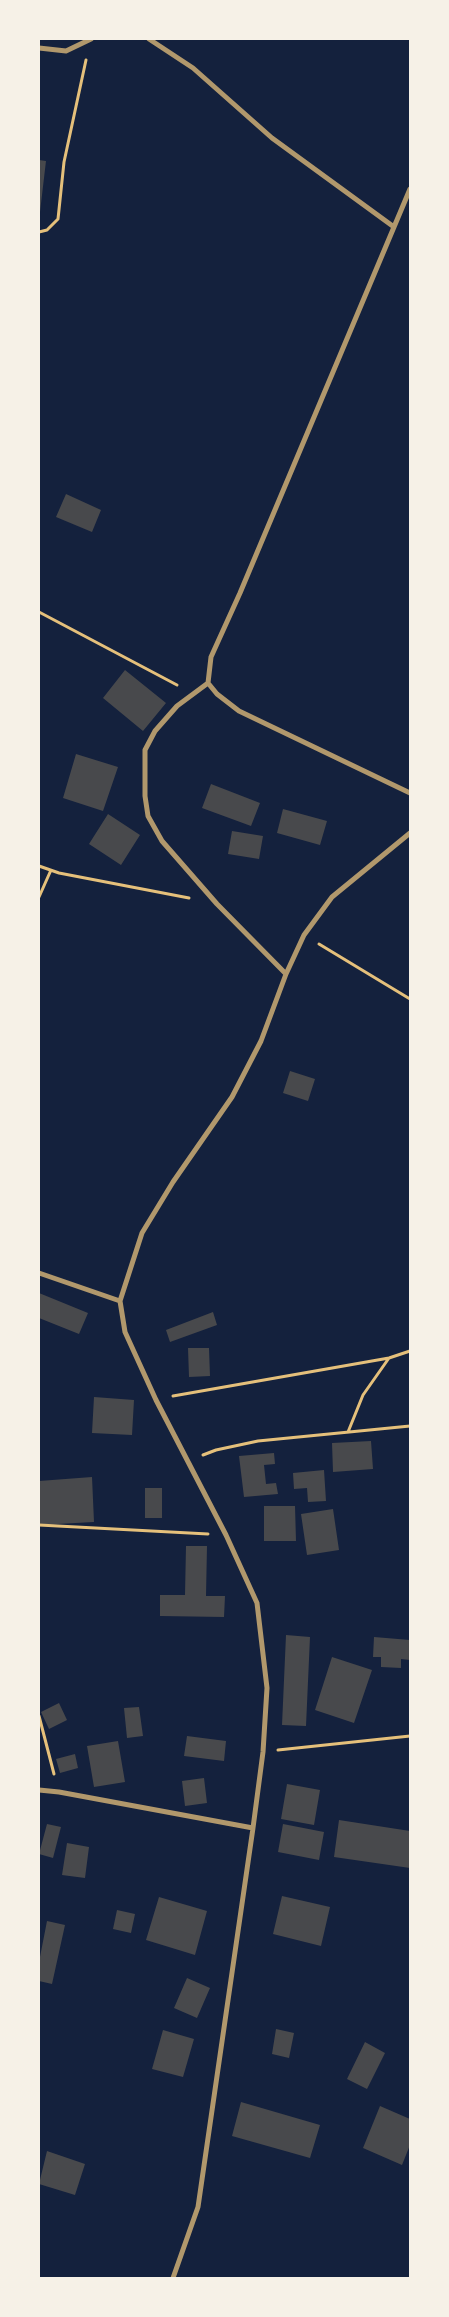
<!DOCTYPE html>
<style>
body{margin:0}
#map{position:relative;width:449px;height:2317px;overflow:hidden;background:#14213d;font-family:"Archivo Narrow",sans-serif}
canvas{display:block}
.frame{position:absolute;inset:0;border:40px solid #f6f1e7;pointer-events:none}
</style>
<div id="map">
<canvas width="449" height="2317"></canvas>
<div class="frame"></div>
</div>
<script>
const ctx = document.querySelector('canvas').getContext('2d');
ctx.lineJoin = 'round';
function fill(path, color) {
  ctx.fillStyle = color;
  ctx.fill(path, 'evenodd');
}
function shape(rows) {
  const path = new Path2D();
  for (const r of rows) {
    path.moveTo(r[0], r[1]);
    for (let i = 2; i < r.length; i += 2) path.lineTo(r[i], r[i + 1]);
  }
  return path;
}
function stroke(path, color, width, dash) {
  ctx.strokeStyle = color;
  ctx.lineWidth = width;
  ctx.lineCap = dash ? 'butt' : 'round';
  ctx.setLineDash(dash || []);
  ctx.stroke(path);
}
const building = shape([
 [39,160,46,161,40,212,39,212],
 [66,494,101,510,92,532,56,517],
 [125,670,166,703,143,731,103,698],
 [76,754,118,767,103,811,63,798],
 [211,784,260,803,251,826,202,808],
 [283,809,327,821,320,845,277,833],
 [108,814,140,835,121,865,89,844],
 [232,831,263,836,259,859,228,854],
 [290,1071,315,1079,308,1101,283,1093],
 [39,1293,88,1313,79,1334,39,1318],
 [213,1312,217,1325,170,1342,166,1330],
 [188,1348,209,1348,210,1376,189,1377],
 [94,1397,134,1400,132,1435,92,1433],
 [371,1441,373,1469,333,1472,332,1443],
 [274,1453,275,1464,264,1465,266,1484,276,1483,278,1494,244,1497,239,1456],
 [324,1470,326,1501,308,1502,307,1488,294,1489,293,1473],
 [92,1477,94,1522,39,1525,39,1481],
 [145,1488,162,1488,162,1518,145,1518],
 [264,1506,295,1506,296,1541,264,1541],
 [333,1509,339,1550,307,1555,301,1514],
 [186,1546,207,1546,206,1596,225,1596,224,1617,160,1616,160,1595,185,1595],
 [286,1635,310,1637,306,1726,282,1725],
 [374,1637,410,1640,410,1660,401,1659,401,1668,381,1667,381,1657,373,1657],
 [332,1657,372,1670,354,1723,315,1710],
 [59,1703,67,1720,49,1729,41,1712],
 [139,1707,143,1736,127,1738,124,1708],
 [187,1736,226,1741,224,1761,184,1756],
 [118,1741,125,1782,94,1787,87,1746],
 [75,1754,78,1768,60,1773,56,1759],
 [204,1778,207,1803,185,1806,182,1781],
 [287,1784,320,1790,314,1825,281,1819],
 [339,1820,410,1831,410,1868,334,1857],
 [47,1824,61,1827,53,1858,39,1854],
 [283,1824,324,1832,319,1860,278,1852],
 [67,1843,89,1847,85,1878,62,1875],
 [282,1896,330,1907,321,1946,273,1934],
 [159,1897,207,1911,195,1955,146,1940],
 [117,1910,135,1914,131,1933,113,1929],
 [47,1921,65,1925,52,1984,39,1981,39,1962],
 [187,1978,210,1988,197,2018,174,2008],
 [276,2029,294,2033,289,2058,272,2054],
 [163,2030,194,2039,183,2077,152,2069],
 [365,2042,385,2053,367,2089,347,2079],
 [241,2102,320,2125,310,2158,232,2136],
 [380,2106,410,2119,410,2145,402,2165,363,2148],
 [47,2151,85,2164,75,2195,39,2184]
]);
const path = shape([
 [39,232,47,230,58,219,64,162,86,60],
 [39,612,177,685],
 [39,866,59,873,189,898],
 [39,897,51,870],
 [319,944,410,999],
 [173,1396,389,1358,410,1351],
 [348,1432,363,1395,389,1358],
 [203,1455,216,1450,258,1441,410,1426],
 [39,1525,208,1534],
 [39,1716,54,1774],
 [278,1750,410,1736]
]);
const minor = shape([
 [149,39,193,68,272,138,394,227],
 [39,48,66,51,91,39],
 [410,189,240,593,211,657,208,683,217,694,239,711,410,793],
 [208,683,177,706,155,731,145,750,145,796,148,816,162,841,217,904,286,974],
 [39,1273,120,1301],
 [39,1790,59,1792,253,1828],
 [173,2278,198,2207,253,1828,263,1752,267,1688,257,1603,226,1535,156,1400,125,1332,120,1301,142,1233,173,1182,232,1097,261,1041,286,974,304,935,332,897,410,833]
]);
fill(building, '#48494c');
stroke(path, '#e5c07b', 3);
stroke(minor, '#b1986c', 5);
</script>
